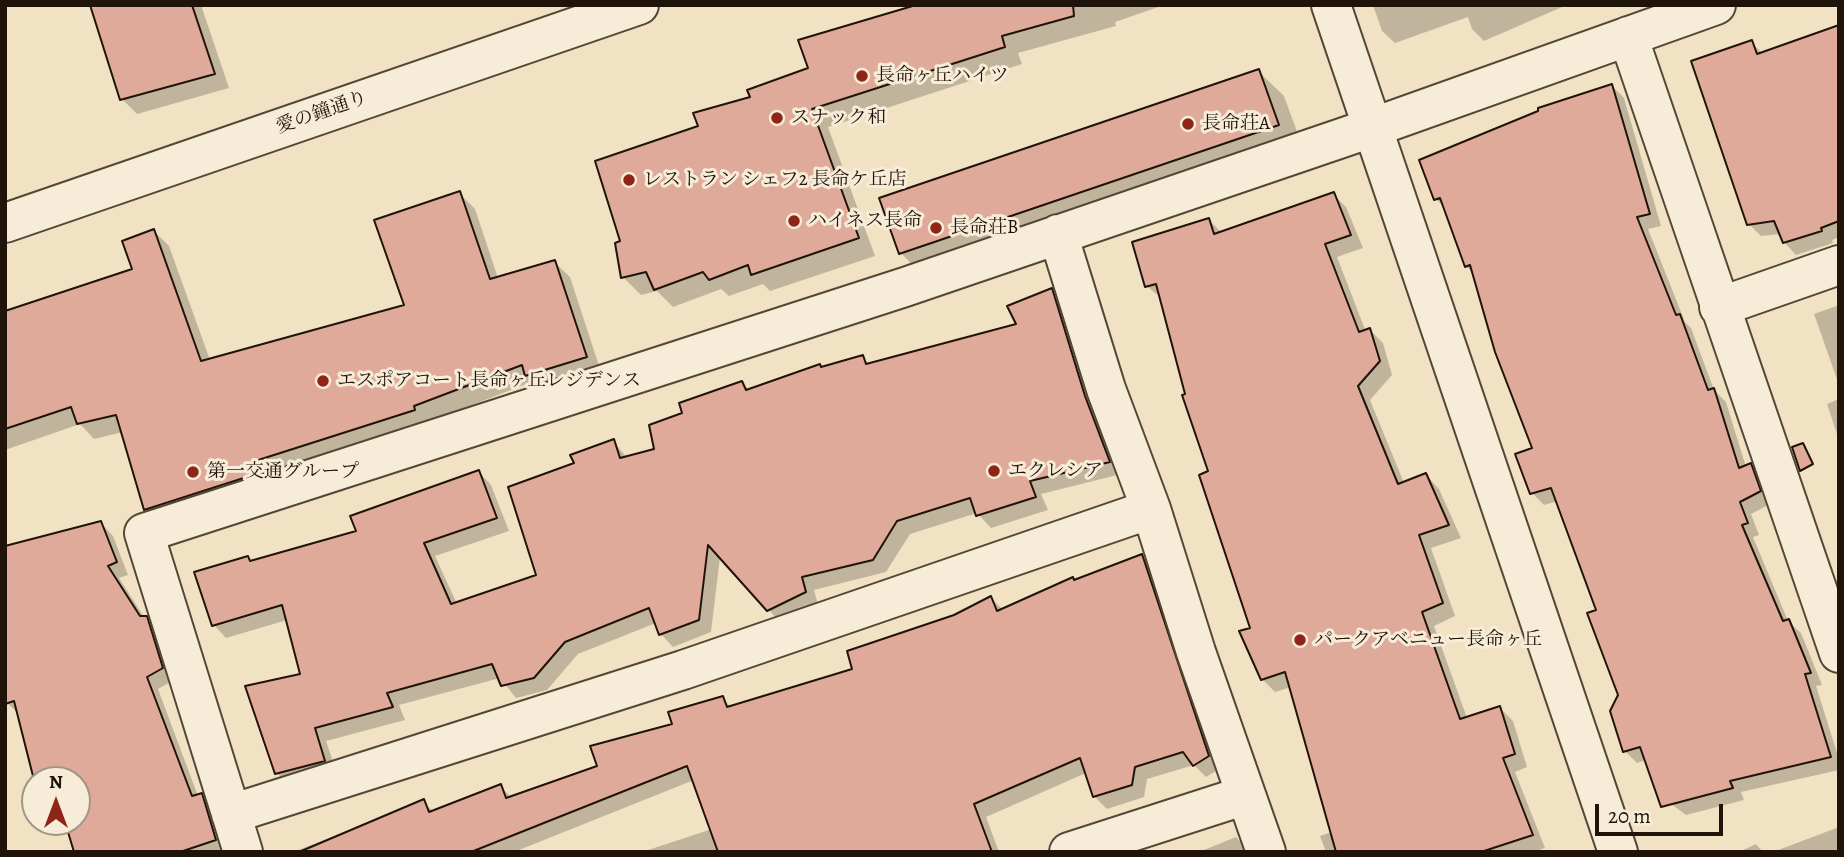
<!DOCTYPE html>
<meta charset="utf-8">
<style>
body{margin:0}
#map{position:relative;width:1844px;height:857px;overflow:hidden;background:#f1e2c3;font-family:Alegreya,serif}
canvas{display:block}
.frame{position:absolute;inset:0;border:7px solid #20130a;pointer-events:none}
.north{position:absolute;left:21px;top:766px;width:70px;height:70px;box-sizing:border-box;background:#f6ecd8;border:2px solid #a09586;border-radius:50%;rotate:0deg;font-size:19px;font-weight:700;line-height:28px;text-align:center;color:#20130a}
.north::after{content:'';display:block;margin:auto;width:24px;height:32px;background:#8f2418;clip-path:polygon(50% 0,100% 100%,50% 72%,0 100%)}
.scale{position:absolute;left:1595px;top:804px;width:128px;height:32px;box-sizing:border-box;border:4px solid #20130a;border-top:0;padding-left:9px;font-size:21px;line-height:24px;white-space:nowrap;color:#20130a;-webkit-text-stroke:5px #f6ecd8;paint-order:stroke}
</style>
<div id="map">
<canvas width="1844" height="857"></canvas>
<div class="frame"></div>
<div class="north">N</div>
<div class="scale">20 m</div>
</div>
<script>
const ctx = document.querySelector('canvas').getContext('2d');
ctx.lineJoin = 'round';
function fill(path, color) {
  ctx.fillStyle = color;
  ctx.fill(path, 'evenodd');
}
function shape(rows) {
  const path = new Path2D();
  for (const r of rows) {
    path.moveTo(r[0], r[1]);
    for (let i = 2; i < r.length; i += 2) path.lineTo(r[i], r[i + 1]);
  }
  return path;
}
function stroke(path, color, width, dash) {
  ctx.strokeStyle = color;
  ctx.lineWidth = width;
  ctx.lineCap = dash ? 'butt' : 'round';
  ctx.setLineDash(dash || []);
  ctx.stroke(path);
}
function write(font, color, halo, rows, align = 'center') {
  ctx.font = font + ' Alegreya,"Noto Serif JP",serif';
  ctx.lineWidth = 6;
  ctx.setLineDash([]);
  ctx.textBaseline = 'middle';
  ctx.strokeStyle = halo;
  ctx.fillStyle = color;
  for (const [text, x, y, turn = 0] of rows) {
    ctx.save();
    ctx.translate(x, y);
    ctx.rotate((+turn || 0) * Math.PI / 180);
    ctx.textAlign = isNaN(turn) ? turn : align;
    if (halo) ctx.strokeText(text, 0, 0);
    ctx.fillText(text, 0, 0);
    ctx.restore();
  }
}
const shadow = shape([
 [92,5,201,5,229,88,137,114,122,99],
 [922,5,1164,5,1115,22,1116,26,1018,53,1022,64,828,127,875,256,770,291,763,284,729,296,721,289,673,307,657,291,641,295,623,277,622,242,700,127],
 [1373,5,1561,5,1562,7,1484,41,1472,29,1468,17,1395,43,1382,31],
 [1839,27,1839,237,1832,240,1833,243,1796,255,1784,242,1781,234,1761,236,1749,224,1751,42,1763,54],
 [1258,71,1284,96,1304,151,926,279,901,253,882,199],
 [1612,86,1624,98,1661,226,1648,229,1685,322,1691,328,1714,390,1726,402,1746,467,1751,465,1763,477,1772,503,1751,514,1759,535,1753,537,1788,621,1801,633,1822,685,1816,686,1839,759,1839,770,1741,792,1744,800,1686,815,1658,794,1646,760,1637,763,1625,751,1620,695,1598,611,1558,501,1544,505,1532,493,1534,449,1474,274,1466,266,1446,209,1436,199],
 [459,193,475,209,498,278,554,262,570,277,601,372,542,390,534,381,161,525,146,509,123,432,94,439,80,424,5,450,5,315,134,270,154,231,169,246,210,360,406,306],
 [261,470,262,474,153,509,153,505],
 [1333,194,1346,207,1363,248,1337,257,1366,332,1370,330,1383,343,1392,375,1370,400,1404,483,1426,475,1439,489,1461,538,1431,548,1455,616,1434,626,1467,718,1500,708,1513,721,1527,767,1515,772,1545,848,1533,852,1326,852,1320,836,1332,832,1291,687,1275,692,1262,679,1252,629,1162,299,1147,286,1209,220,1222,233],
 [1051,290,1064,302,1121,474,1041,494,1048,510,991,528,977,513,910,534,886,572,814,590,818,605,781,623,720,557,711,632,673,647,661,634,656,623,578,654,547,690,516,698,500,678,399,705,405,720,326,741,337,773,289,786,277,773,302,675,287,620,226,638,214,625,248,558,252,563,359,532,479,472,491,485,509,531,435,556,457,604,539,576,576,464,613,441,627,458,656,450,684,414,742,383,750,391,862,357,870,365,1018,326],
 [1839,305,1839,385,1814,314],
 [1839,399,1839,440,1827,404],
 [101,523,113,536,128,575,119,578,144,617,159,630,174,680,158,689,198,796,201,795,214,807,228,852,76,852,66,822,77,822,77,780,42,780,19,714,7,703],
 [1142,556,1154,569,1221,768,1206,777,1194,765,1147,779,1144,797,1107,809,1094,796,1086,773,986,817,999,852,642,852,712,829,694,780,514,852,293,852,423,802,434,812,500,786,512,798,599,767,722,698,731,707,854,670,991,598,1003,610],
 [1839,827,1839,852,1773,852],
 [1236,837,1250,852,1199,852],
 [1756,844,1763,852,1739,852]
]);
const building = shape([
 [90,5,192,5,215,74,120,100,90,5],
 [916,5,1073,5,1074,16,1002,36,1005,47,812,109,859,238,751,275,748,265,709,280,703,272,654,290,646,272,621,278,615,243,620,241,595,161,698,126,693,113,750,97,747,90,808,68,798,40,916,5],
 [1839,25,1839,221,1821,228,1822,231,1783,243,1774,221,1747,225,1691,61,1752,40,1757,54,1839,25],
 [1259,69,1279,125,899,254,879,198,1259,69],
 [1612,84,1650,214,1637,217,1676,315,1680,314,1708,390,1714,388,1739,468,1751,463,1761,491,1740,502,1748,523,1742,525,1783,621,1789,619,1811,673,1805,674,1831,757,1730,781,1733,788,1661,807,1640,747,1623,752,1610,711,1618,695,1587,613,1596,610,1551,488,1530,494,1515,454,1532,448,1495,352,1470,265,1465,267,1440,198,1434,200,1419,160,1538,111,1538,108,1612,84],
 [460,191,490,279,555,260,587,357,525,376,522,365,414,406,415,410,249,463,253,475,144,510,116,415,77,424,71,407,5,429,5,311,132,269,122,241,154,229,201,361,404,305,374,220,460,191],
 [1334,192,1351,235,1325,244,1359,332,1370,328,1380,361,1358,386,1398,484,1426,473,1449,525,1419,535,1443,603,1422,612,1460,719,1500,706,1515,754,1503,758,1533,835,1481,852,1336,852,1285,672,1261,680,1239,631,1250,628,1199,475,1208,471,1182,395,1185,394,1156,284,1145,287,1132,242,1209,218,1214,234,1334,192],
 [1052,288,1085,396,1110,462,1030,481,1036,497,976,516,970,498,897,521,873,560,802,577,806,592,767,611,708,545,699,620,659,635,649,608,565,642,534,678,501,686,492,664,387,693,393,707,315,728,325,761,275,774,245,686,300,674,282,605,212,626,194,572,248,556,250,561,356,531,350,516,479,470,497,518,424,543,451,604,536,575,508,487,574,463,570,455,614,439,620,458,654,449,649,425,682,413,679,403,742,381,746,390,820,364,821,367,863,355,866,364,1016,324,1007,306,1052,288],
 [1803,443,1813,464,1800,471,1792,447,1803,443],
 [101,521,117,562,108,566,140,616,147,616,163,668,147,677,192,796,202,793,216,840,180,852,74,852,65,822,77,822,77,780,34,780,14,701,5,704,5,546,101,521],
 [1142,554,1209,756,1193,766,1183,752,1135,767,1132,785,1093,797,1080,758,974,804,992,852,718,852,687,766,471,852,299,852,424,799,429,812,501,784,506,798,597,766,590,746,672,724,668,712,723,696,727,707,852,669,847,651,954,615,991,596,997,611,1073,577,1074,580,1142,554]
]);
const minor = shape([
 [1331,5,1618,852],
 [1628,36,1839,653],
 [5,223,639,5],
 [1058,234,1106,389,1151,509,1196,652,1266,852],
 [1719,307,1839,265],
 [231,814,683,670,1151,509],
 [243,852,144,533,905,287,1374,127,1716,5],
 [1069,852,1246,795]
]);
const markers = [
 [862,76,7,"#8f2418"],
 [777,118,7,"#8f2418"],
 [1188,124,7,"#8f2418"],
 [629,180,7,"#8f2418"],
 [794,221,7,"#8f2418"],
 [936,228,7,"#8f2418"],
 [323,381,7,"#8f2418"],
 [994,471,7,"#8f2418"],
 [193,472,7,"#8f2418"],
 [1300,640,7,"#8f2418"]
];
const poiNames = [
 ["長命ヶ丘ハイツ",876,76],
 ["スナック和",791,118],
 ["長命荘A",1202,124],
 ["レストラン シェフ2 長命ケ丘店",643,180],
 ["ハイネス長命",808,221],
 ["長命荘B",950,228],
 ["エスポアコート長命ヶ丘レジデンス",337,381],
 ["エクレシア",1008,471],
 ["第一交通グループ",207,472],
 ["パークアベニュー長命ヶ丘",1314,640]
];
const streetNames = [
 ["愛の鐘通り",322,113,-19]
];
fill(shadow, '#0003');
fill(building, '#e0aa9a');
stroke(building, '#20130a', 2);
stroke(minor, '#544738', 42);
stroke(minor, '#f6ecd8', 38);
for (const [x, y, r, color] of markers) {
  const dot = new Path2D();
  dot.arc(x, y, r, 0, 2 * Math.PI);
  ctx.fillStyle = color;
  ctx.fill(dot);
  stroke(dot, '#f6ecd8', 2.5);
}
write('19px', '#20130a', '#f6ecd8', poiNames, 'left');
write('19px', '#20130a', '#f6ecd8', streetNames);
</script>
